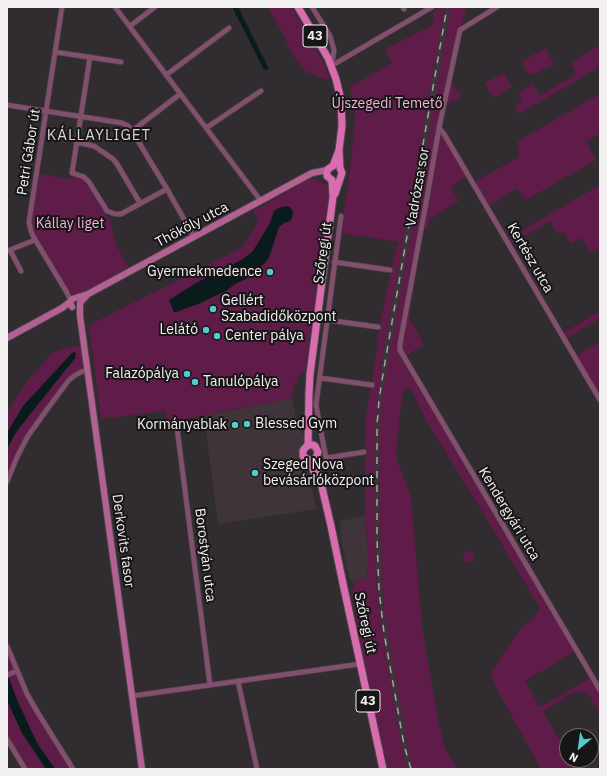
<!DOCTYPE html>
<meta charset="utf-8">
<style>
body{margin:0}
#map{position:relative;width:607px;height:776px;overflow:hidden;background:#312c2f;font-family:"IBM Plex Sans",sans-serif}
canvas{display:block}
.frame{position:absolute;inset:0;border:8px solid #f3f0f1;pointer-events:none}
.north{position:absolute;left:559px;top:728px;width:40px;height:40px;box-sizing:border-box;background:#171516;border:1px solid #6f6d6e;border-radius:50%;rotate:209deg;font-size:11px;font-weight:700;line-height:16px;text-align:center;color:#f3f0f1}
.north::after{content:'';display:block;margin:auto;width:14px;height:18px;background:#53cdca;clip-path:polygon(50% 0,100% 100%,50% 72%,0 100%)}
</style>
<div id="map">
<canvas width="607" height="776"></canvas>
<div class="frame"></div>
<div class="north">N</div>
</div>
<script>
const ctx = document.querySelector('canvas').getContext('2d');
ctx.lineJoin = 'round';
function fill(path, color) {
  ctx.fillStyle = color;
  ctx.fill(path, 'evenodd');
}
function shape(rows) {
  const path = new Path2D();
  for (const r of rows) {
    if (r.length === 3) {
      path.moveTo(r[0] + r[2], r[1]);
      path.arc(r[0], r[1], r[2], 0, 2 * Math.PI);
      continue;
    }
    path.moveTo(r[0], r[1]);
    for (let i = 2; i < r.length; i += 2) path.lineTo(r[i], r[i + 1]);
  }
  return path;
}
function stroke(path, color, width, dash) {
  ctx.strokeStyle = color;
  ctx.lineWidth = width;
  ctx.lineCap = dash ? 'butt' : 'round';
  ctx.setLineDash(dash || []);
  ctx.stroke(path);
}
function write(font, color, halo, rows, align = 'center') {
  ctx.font = font + ' "IBM Plex Sans",sans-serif';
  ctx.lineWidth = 4;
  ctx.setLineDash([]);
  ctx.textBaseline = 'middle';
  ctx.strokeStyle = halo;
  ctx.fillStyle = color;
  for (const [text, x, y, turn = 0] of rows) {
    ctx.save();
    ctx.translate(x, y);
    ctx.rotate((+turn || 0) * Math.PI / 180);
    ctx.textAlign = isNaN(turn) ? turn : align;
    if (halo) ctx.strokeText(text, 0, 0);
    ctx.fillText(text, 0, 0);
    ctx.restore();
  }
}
const built = shape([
 [445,7,451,7,395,323,379,464,381,562,384,612,407,744,413,769,408,769,404,757,385,651,379,605,376,571,374,482,375,430,379,386,385,343],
 [292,398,296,417,305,439,301,445,317,509,218,524,204,416],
 [365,516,368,552,368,568,367,578,356,581,355,584,349,577,341,539,340,521]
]);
const green = shape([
 [267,7,292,7,325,65,330,81,306,72,292,54,283,34],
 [443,7,445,7,385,343,379,386,375,430,374,482,376,571,379,605,385,651,404,757,408,769,388,769,385,755,383,752,360,647,359,629,352,594,353,589,356,581,360,579,367,578,368,568,368,552,365,516,365,450,366,414,372,383,380,324,394,256,399,242,341,233,349,177,354,131,355,114,350,86,392,64,385,49,433,25,433,10],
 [451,7,466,7,451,82,462,96,446,106,442,127,443,130,474,182,519,157,518,141,600,94,600,133,586,142,596,160,526,200,517,188,485,208,466,177,450,187,459,201,429,219,428,228,423,230,409,317,424,345,405,356,579,649,525,681,540,707,594,676,600,686,600,714,589,695,576,691,543,712,567,753,567,760,571,760,576,769,541,769,497,689,490,673,519,631,537,614,540,608,481,509,428,424,412,391,410,388,405,389,403,392,401,403,396,456,411,498,422,627,438,719,444,746,457,769,413,769,407,744,384,612,381,562,379,464,381,403],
 [600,45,600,67,519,114,515,107,522,101,518,93,532,84,540,95,571,78,576,74,571,63],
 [545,48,554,64,530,76,521,62],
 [503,73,512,87,494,98,484,83],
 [39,174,69,179,75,177,84,180,111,223,116,245,129,267,78,296,74,295,68,289,37,238,32,223],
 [311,178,328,185,330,190,305,372,297,376,297,383,294,383,292,398,181,420,182,427,168,429,166,411,101,419,89,325,243,247,251,234,258,219,253,211],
 [600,185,600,254,597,249,591,253,581,238,571,244,564,232,558,234,550,221,510,245,507,239],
 [600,311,600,318,566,339,563,333],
 [600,342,600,388,596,391,576,356],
 [84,345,88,370,74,376,28,436,7,482,7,449,9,446,16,432,75,358,76,354,72,353,23,406,7,433,7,413,28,380,53,353,61,349],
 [469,557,5.5],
 [7,646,27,694,73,769,55,769,37,743,18,702,7,673],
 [7,700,22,733,46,769,26,769,11,743,7,736]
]);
const water = shape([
 [232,7,238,7,269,69,264,70],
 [286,206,290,207,293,211,292,218,290,221,284,223,279,227,270,255,266,262,246,279,235,284,226,291,198,304,176,312,174,312,169,300,196,283,243,259,253,251,270,223,274,211,279,208],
 [74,352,76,354,75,358,16,432,7,449,7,433,23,406,72,353],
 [7,673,18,702,37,743,55,769,46,769,22,733,7,700]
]);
const street = shape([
 [62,7,29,222,31,231,33,236,66,291,71,301],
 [115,7,261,201],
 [312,7,330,36,334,50,333,57,331,66],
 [403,7,404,9],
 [497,7,460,30,439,128,428,192,400,344,400,350,600,690],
 [130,26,155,7],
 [55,52,121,62],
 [90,57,72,173,84,177,89,182,107,211,115,214,121,214,167,189],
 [331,66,432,7],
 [166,75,229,28],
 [7,105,122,123,128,126,132,131,167,189,194,237],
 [206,128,261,91],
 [439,128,444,134,600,400],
 [132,131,180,94],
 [76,142,94,146,113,159,117,164,140,203],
 [341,216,316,405,326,458,364,452],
 [10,250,21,271],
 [7,251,35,240],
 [334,262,390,270],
 [327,320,378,327],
 [320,378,372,385],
 [177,428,210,685],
 [7,482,17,457,28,436,48,408,69,380,74,376,81,372,88,370],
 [7,646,27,694,38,713,73,769],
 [7,675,17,671],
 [238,681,257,769],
 [132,696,360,664],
 [7,739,25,769]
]);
const secondary = shape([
 [88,294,80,303,80,316,142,769],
 [72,307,70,302,72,299,88,294,312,173,327,170],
 [7,338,62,308,70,302]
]);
const primary = shape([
 [298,7,328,58,336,79,341,100,342,126,339,150,340,168,342,173,335,194],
 [308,445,309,393,310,374,333,197,332,180,327,176,327,172,328,169,333,166,339,150],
 [321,483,314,472,309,460,305,458,303,456,303,451,304,449,308,445,313,445,315,446,318,452,316,458,316,465,321,483,331,526,342,579,383,769]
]);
const rail = shape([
 [411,769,404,745,396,700,384,633,379,590,377,539,377,425,379,400,384,368,447,7]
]);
const markers = [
 [270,272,4,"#53cdca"],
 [213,309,4,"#53cdca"],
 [206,330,4,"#53cdca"],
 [217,336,4,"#53cdca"],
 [187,374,4,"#53cdca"],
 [195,382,4,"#53cdca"],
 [247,424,4,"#53cdca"],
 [235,425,4,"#53cdca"],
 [255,473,4,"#53cdca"]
];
const shields = [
 [315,36,24],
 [368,701,24]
];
const shieldNames = [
 ["43",315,36],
 ["43",368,701]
];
const parkNames = [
 ["Újszegedi Temető",387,104],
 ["Kállay liget",70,224]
];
const streetNames = [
 ["Petri Gábor út",29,152,-81],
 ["Vadrózsa sor",418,187,-80],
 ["Thököly utca",192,225,-28],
 ["Szőregi út",323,253,-82],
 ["Kertész utca",530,258,60],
 ["Kendergyári utca",509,514,59],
 ["Derkovits fasor",123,541,82],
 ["Borostyán utca",205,555,83],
 ["Szőregi út",365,623,78]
];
const poiNames = [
 ["Gyermekmedence",262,272,"right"],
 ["Gellért",221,301],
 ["Szabadidőközpont",221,317],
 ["Lelátó",198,330,"right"],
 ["Center pálya",225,336],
 ["Falazópálya",179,374,"right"],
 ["Tanulópálya",203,382],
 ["Blessed Gym",255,424],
 ["Kormányablak",227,425,"right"],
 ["Szeged Nova",263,465],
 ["bevásárlóközpont",263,481]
];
const neighbourhoodNames = [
 ["KÁLLAYLIGET",99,136]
];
fill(built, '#3f343a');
fill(green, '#5f1c48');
fill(water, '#091c1b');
stroke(street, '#4c474a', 6);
stroke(secondary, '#4c474a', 8);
stroke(primary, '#4c474a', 9);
stroke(street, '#844f6f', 4.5);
stroke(secondary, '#b36093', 6);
stroke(primary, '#d86caf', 7);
stroke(rail, '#a7a3a5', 1.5, [7, 7]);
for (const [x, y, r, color] of markers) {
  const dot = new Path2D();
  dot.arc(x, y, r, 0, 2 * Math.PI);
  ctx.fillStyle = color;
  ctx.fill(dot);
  stroke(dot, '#171516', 1.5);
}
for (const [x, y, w] of shields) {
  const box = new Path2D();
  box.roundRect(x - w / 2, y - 11, w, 22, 3);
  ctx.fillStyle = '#171516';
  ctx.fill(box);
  stroke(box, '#f3f0f1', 1);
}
write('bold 13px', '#f3f0f1', null, shieldNames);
write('14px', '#f5b2d8', '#171516', parkNames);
write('14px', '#f3f0f1', '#171516', streetNames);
write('14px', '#f3f0f1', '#171516', poiNames, 'left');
ctx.letterSpacing = '1px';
write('15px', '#d8d1d5', '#171516', neighbourhoodNames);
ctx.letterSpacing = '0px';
</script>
